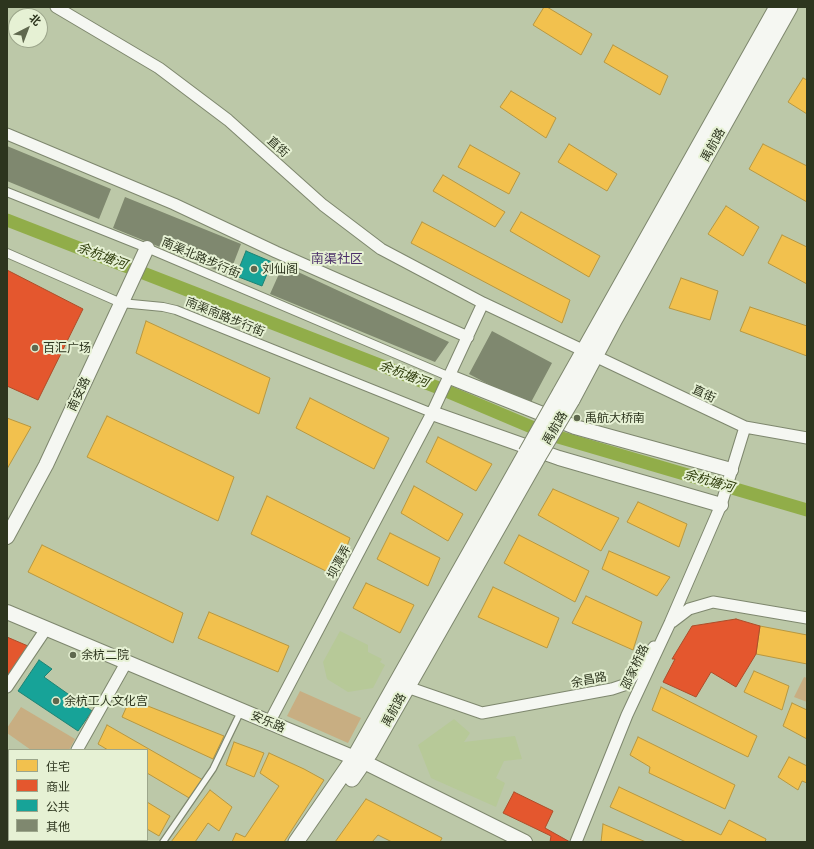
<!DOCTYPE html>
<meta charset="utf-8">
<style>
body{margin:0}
#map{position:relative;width:814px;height:849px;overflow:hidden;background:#bcc8a8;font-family:"Asap Condensed","Noto Sans SC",sans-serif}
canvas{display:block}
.frame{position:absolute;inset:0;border:8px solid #2d351e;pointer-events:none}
.legend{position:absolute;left:8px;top:749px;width:140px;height:92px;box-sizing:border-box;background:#e6f1d4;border:1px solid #9ca68b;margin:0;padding:5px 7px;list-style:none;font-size:12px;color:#2d351e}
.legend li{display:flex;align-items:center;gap:8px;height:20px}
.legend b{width:20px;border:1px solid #9ca68b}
.north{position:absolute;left:8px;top:8px;width:40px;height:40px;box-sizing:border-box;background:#e6f1d4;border:1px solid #9ca68b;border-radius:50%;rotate:42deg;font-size:11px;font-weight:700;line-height:16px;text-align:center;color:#2d351e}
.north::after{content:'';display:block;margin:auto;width:14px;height:18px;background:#5f684e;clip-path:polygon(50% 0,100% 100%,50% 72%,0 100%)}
</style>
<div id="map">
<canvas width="814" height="849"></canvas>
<div class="frame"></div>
<ul class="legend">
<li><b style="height:11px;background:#f2c14e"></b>住宅</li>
<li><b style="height:11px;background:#e4572e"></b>商业</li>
<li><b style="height:11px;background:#17a398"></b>公共</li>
<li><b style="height:11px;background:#7f886f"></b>其他</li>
</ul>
<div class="north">北</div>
</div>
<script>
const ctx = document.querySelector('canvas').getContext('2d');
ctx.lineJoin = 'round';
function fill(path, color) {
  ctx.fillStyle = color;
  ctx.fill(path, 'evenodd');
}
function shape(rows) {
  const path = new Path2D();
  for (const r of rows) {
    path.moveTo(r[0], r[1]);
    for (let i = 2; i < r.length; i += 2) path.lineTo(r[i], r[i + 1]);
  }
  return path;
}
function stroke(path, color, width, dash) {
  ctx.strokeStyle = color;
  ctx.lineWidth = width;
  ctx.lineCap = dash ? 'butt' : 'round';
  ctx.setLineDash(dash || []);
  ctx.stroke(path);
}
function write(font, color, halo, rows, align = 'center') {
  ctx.font = font + ' "Asap Condensed","Noto Sans SC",sans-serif';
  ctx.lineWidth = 4;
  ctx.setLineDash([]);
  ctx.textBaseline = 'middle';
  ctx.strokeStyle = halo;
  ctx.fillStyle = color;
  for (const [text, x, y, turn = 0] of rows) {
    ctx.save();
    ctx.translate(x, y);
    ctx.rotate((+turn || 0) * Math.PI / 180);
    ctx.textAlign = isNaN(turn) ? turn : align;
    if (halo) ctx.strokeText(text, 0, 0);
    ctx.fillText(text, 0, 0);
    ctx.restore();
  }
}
const built = shape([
 [340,631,368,645,368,652,382,659,380,662,385,665,373,688,348,692,327,679,323,662],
 [454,719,470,733,464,742,515,736,522,759,504,761,496,778,505,783,496,807,431,778,418,745]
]);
const green = shape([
 [804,677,807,678,807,702,794,697],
 [300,691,361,718,348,743,287,716],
 [21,707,75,739,69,750,31,750,7,733,7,728]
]);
const homes = shape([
 [544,7,547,7,592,34,581,55,533,25,544,7],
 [613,45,668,76,660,95,604,62,613,45],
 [803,78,807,80,807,114,788,102,803,78],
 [511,91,556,118,546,138,500,107,511,91],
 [569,144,617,174,607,191,558,162,569,144],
 [763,144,807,166,807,202,749,169,763,144],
 [470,145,520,173,509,194,458,167,470,145],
 [443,175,505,212,495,227,433,191,443,175],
 [726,206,759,227,743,256,708,234,726,206],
 [521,212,600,256,589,277,510,231,521,212],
 [422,222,570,300,562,323,411,243,422,222],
 [782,235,807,247,807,284,768,263,782,235],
 [681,278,718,291,710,320,669,308,681,278],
 [750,307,807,326,807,356,740,331,750,307],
 [146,321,270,378,259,414,136,353,146,321],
 [310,398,389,438,374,469,296,428,310,398],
 [107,416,234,477,218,521,87,457,107,416],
 [7,418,31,427,7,469,7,418],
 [438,437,492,464,476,491,426,462,438,437],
 [414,486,463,514,448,541,401,513,414,486],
 [553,489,619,518,601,551,538,515,553,489],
 [267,496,350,538,336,576,251,534,267,496],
 [638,502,687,524,679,547,627,522,638,502],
 [390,533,440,558,428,586,377,559,390,533],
 [519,535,589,571,575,602,504,563,519,535],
 [42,545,183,613,173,643,28,572,42,545],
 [609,551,670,577,657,596,602,569,609,551],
 [366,583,414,605,400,633,353,608,366,583],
 [493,587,559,618,547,648,478,617,493,587],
 [586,596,642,622,633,650,572,623,586,596],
 [209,612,289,646,278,672,198,638,209,612],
 [760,626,807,635,807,664,756,654,760,626],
 [754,671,789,686,782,710,744,692,754,671],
 [661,687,757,736,748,757,652,710,661,687],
 [130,699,224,736,213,759,122,717,130,699],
 [792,703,807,710,807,739,783,726,792,703],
 [107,725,203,780,191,799,147,773,147,750,108,750,98,744,107,725],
 [638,737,735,785,725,809,649,773,650,767,630,755,638,737],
 [234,742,264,753,254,777,226,765,234,742],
 [7,750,9,752,9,798,7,801,7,750],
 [269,753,304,769,324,780,284,842,232,842,236,833,245,837,279,786,260,773,269,753],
 [789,757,807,766,807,783,802,781,798,790,778,777,789,757],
 [619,787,721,835,729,820,766,839,765,842,686,842,610,807,619,787],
 [210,790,232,807,219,831,208,823,195,842,171,842,210,790],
 [366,799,442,838,440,842,392,842,378,835,372,842,335,842,366,799],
 [147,802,170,816,159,836,147,829,147,802],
 [9,812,9,826,7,825,9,812],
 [603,824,646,842,601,842,603,824],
 [69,840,110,840,114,842,72,842,69,840]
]);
const shops = shape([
 [7,270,83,309,38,400,7,386,7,270],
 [736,619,760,626,756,654,736,687,711,672,696,697,663,682,675,659,672,659,692,626,736,619],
 [7,637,28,646,7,678,7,637],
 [514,792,553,811,545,828,570,842,550,842,551,836,503,813,514,792]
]);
const public = shape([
 [246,251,272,262,262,286,236,276,246,251],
 [39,660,52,669,44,677,92,711,78,731,18,691,39,660]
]);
const canal = shape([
 [7,220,444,390,548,434,807,510]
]);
const building = shape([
 [7,146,111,189,99,219,7,181],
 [125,197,241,244,229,275,113,228],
 [283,265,449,342,435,362,270,294],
 [492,331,552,363,529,406,469,374]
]);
const service = shape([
 [49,840,53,842],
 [163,842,213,769,241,711]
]);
const pedestrian = shape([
 [7,192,147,248,450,377],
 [7,253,121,303,163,307,176,310,432,413]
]);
const minor = shape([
 [56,7,159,68,228,120,323,205,381,249,483,303],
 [7,134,174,204,276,252,468,337],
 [672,622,689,609,713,602,807,618],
 [7,687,46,629],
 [407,687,482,713,612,689,627,684,654,647],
 [269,723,432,413,483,303,745,427,807,438],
 [77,750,126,663],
 [26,842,27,840],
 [576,842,627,715,670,623,721,505,745,427]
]);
const tertiary = shape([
 [450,377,575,427,731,470],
 [432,413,559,458,721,505],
 [7,537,46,465,147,248],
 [7,612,364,762,525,842]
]);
const secondary = shape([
 [560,393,777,7],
 [572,400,615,319,790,7],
 [352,779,370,753,537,459],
 [296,842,354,758,526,453]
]);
const secondaryBridge = shape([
 [526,453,560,393],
 [537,459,572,400]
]);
const markers = [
 [254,269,4,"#5f684e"],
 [35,348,4,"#5f684e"],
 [577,418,4,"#5f684e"],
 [73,655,4,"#5f684e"],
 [56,701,4,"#5f684e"]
];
const streetNames = [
 ["禹航路",713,145,-61],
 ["直街",278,147,42],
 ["南渠北路步行街",201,258,23],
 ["南渠南路步行街",225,317,22],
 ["南安路",79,394,-65],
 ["直街",704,394,25],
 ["禹航路",555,428,-59],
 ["坝潭弄",339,562,-62],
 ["邵家桥路",635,667,-65],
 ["余昌路",589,680,-11],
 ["禹航路",394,710,-61],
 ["安乐路",268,722,23]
];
const poiNames = [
 ["刘仙阁",262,269],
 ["百汇广场",43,348],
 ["禹航大桥南",585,418],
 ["余杭二院",81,655],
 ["余杭工人文化宫",64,701]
];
const waterNames = [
 ["余杭塘河",102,256,21],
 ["余杭塘河",404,374,21],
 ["余杭塘河",709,481,16]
];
const neighbourhoodNames = [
 ["南渠社区",337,259]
];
fill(built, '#b7c998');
fill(green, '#c8ae82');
fill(homes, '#f2c14e');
stroke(homes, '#b79740', 1);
fill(shops, '#e4572e');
stroke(shops, '#ad4d29', 1);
fill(public, '#17a398');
stroke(public, '#1e8273', 1);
stroke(canal, '#91ad49', 13);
fill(building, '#7f886f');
stroke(service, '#7e876e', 8);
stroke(pedestrian, '#7e876e', 10);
stroke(minor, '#7e876e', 13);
stroke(tertiary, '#7e876e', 16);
stroke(secondary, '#7e876e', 17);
stroke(service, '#f5f7f2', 5.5);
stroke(pedestrian, '#f5f7f2', 8);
stroke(minor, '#f5f7f2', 11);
stroke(tertiary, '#f5f7f2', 14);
stroke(secondary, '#f5f7f2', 15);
stroke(secondaryBridge, '#7e876e', 17, []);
stroke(secondaryBridge, '#f5f7f2', 15);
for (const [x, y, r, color] of markers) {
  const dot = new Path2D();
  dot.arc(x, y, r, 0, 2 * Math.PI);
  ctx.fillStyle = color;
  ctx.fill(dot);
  stroke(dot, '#e6f1d4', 1.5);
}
write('12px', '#2d351e', '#e6f1d4', streetNames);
write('12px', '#2d351e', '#e6f1d4', poiNames, 'left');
write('italic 13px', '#2c3a08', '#e6f1d4', waterNames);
write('13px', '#4b2f69', '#e6f1d4', neighbourhoodNames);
</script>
